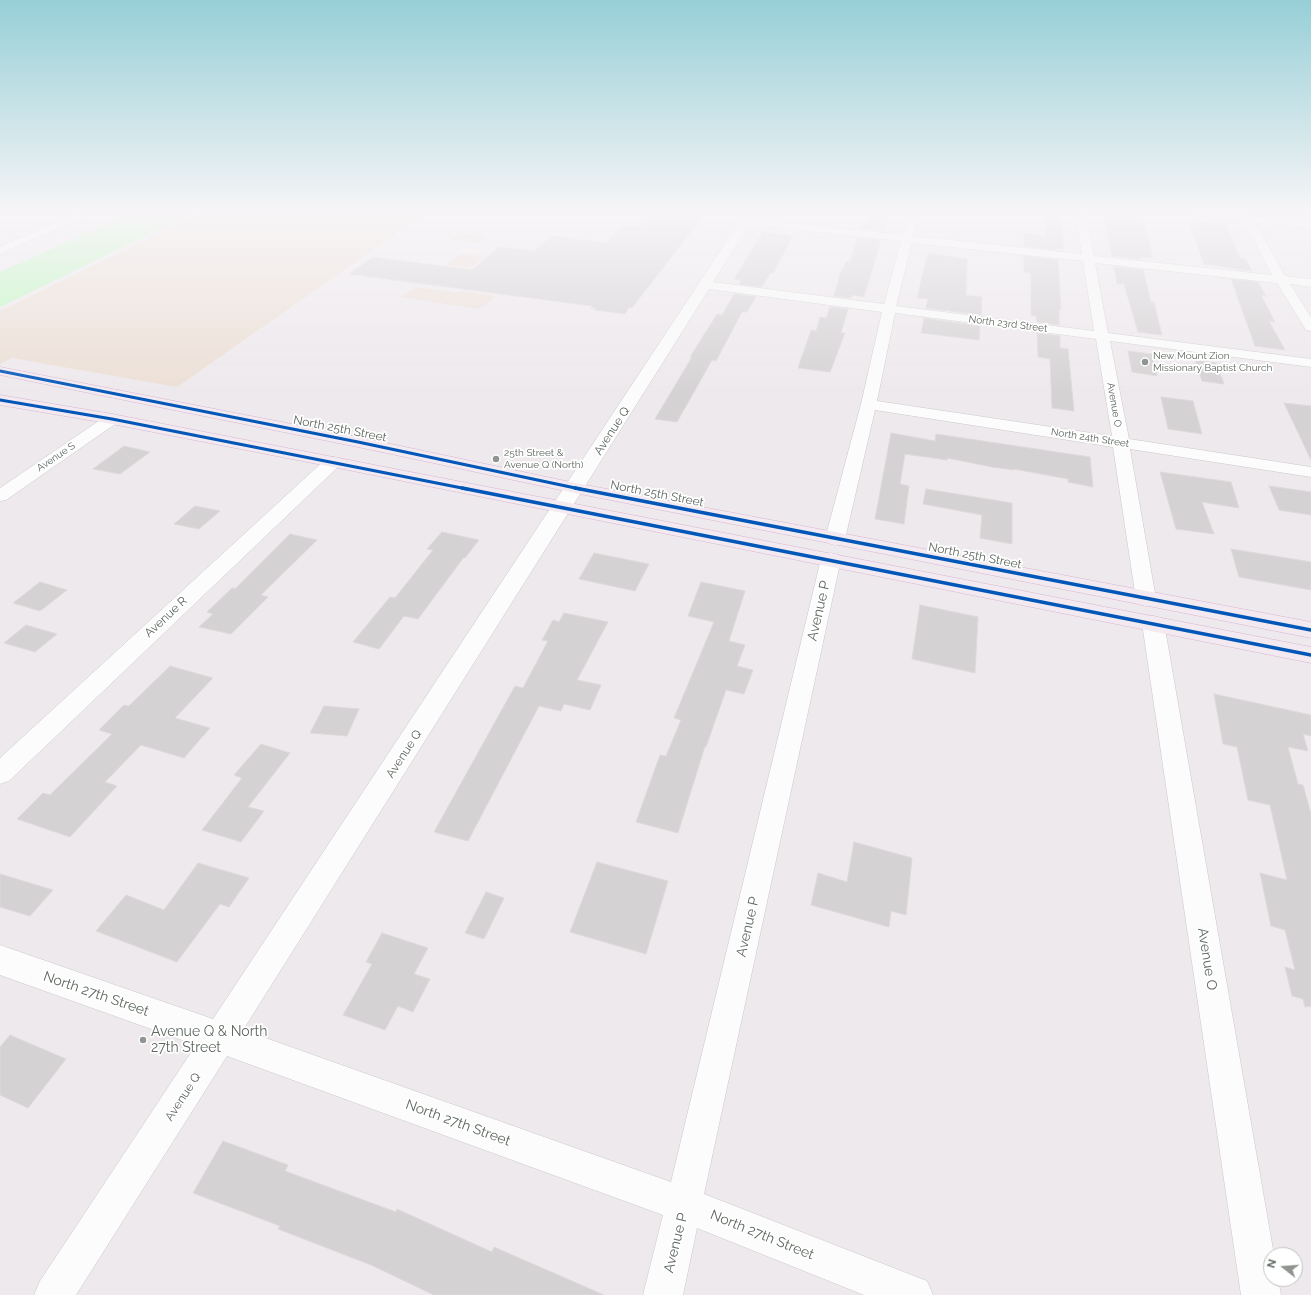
<!DOCTYPE html>
<style>
body{margin:0}
#map{position:relative;width:1311px;height:1295px;overflow:hidden;background:#eee9ed;font-family:Raleway,sans-serif}
canvas{display:block}
.north{position:absolute;left:1263px;top:1247px;width:40px;height:40px;box-sizing:border-box;background:#fff;border:1px solid #bfc3bf;border-radius:50%;rotate:287deg;font-size:11px;font-weight:700;line-height:16px;text-align:center;color:#5e685f}
.north::after{content:'';display:block;margin:auto;width:14px;height:18px;background:#909591;clip-path:polygon(50% 0,100% 100%,50% 72%,0 100%)}
</style>
<div id="map">
<canvas width="1311" height="1295"></canvas>
<div class="north">N</div>
</div>
<script>
const ctx = document.querySelector('canvas').getContext('2d');
ctx.lineJoin = 'round';
function fill(path, color) {
  ctx.fillStyle = color;
  ctx.fill(path, 'evenodd');
}
function shape(rows) {
  const path = new Path2D();
  for (const r of rows) {
    path.moveTo(r[0], r[1]);
    for (let i = 2; i < r.length; i += 2) path.lineTo(r[i], r[i + 1]);
  }
  return path;
}
function stroke(path, color, width, dash) {
  ctx.strokeStyle = color;
  ctx.lineWidth = width;
  ctx.lineCap = dash ? 'butt' : 'round';
  ctx.setLineDash(dash || []);
  ctx.stroke(path);
}
function write(font, color, halo, rows, align = 'center') {
  ctx.font = font + ' Raleway,sans-serif';
  ctx.lineWidth = 3.5;
  ctx.setLineDash([]);
  ctx.textBaseline = 'middle';
  ctx.strokeStyle = halo;
  ctx.fillStyle = color;
  for (const [text, x, y, turn = 0] of rows) {
    ctx.save();
    ctx.translate(x, y);
    ctx.rotate((+turn || 0) * Math.PI / 180);
    ctx.textAlign = isNaN(turn) ? turn : align;
    if (halo) ctx.strokeText(text, 0, 0);
    ctx.fillText(text, 0, 0);
    ctx.restore();
  }
}
const green = shape([
 [202,212,427,212,177,387,12,358,0,364,0,311],
 [460,233,488,236,479,243,451,240],
 [461,253,485,256,470,268,446,265],
 [416,287,458,293,460,291,496,296,479,309,402,297]
]);
const water = shape([
 [134,212,195,212,0,307,0,272]
]);
const building = shape([
 [653,212,706,212,632,308,629,307,625,314,595,310,596,308,591,308,592,306,349,274,373,257,472,270,499,247,535,251,552,236,606,243,622,226,637,227,638,225,642,226,653,212],
 [1044,212,1059,212,1064,249,1057,248,1057,250,1024,246,1024,233,1046,236,1044,212],
 [1103,212,1143,218,1153,258,1140,257,1141,259,1112,256,1103,212],
 [871,214,888,216,884,225,886,226,884,231,860,229,862,223,867,223,871,214],
 [1192,220,1225,224,1240,258,1245,259,1252,271,1204,264,1190,225,1194,225,1192,220],
 [763,232,793,236,773,273,770,273,762,287,739,284,741,280,734,279,763,232],
 [857,238,881,240,864,297,852,295,851,298,834,296,839,279,838,279,846,262,850,262,857,238],
 [928,253,967,259,966,295,982,297,981,315,926,308,928,299,917,298,928,253],
 [1024,256,1058,260,1061,310,1059,309,1059,325,1037,322,1036,316,1031,315,1031,273,1024,272,1024,256],
 [1114,267,1143,270,1151,302,1154,302,1162,335,1138,332,1124,284,1117,284,1114,267],
 [1231,279,1258,282,1266,296,1261,295,1275,322,1269,321,1285,350,1255,346,1231,279],
 [734,294,756,297,747,312,742,312,716,361,712,360,677,422,655,419,692,357,690,357,717,314,722,315,734,294],
 [830,307,848,309,841,333,845,333,830,372,798,368,811,330,816,331,820,317,826,318,830,307],
 [924,318,980,326,979,340,921,333,924,318],
 [1037,333,1060,336,1060,348,1068,349,1074,411,1052,408,1050,359,1038,357,1037,333],
 [1128,351,1152,354,1157,376,1132,372,1128,351],
 [1195,360,1216,363,1224,384,1202,381,1195,360],
 [1161,397,1193,401,1202,434,1168,429,1161,397],
 [1284,403,1311,406,1311,460,1284,403],
 [891,433,935,441,936,434,1090,457,1093,487,1068,482,1068,479,1014,469,1014,470,992,467,947,458,947,460,905,454,900,484,909,486,904,524,875,519,891,433],
 [124,446,150,452,120,474,93,469,124,446],
 [1160,472,1231,482,1239,508,1202,502,1214,534,1176,529,1160,472],
 [1269,486,1311,492,1311,515,1279,510,1269,486],
 [926,489,1012,503,1012,544,980,538,982,515,923,504,926,489],
 [195,506,220,511,199,529,174,524,195,506],
 [442,532,479,540,465,558,464,557,418,619,404,616,379,649,353,642,390,597,395,598,433,550,427,549,442,532],
 [290,534,317,540,261,595,268,597,231,634,199,627,213,614,207,612,232,588,235,589,290,534],
 [1231,549,1311,562,1311,590,1239,577,1231,549],
 [594,553,649,564,635,591,579,579,594,553],
 [40,582,67,590,40,611,13,603,40,582],
 [701,582,745,591,729,641,745,645,737,666,753,670,744,694,726,690,706,747,705,746,678,833,636,822,660,755,666,756,681,720,674,718,714,622,688,616,701,582],
 [920,605,978,617,975,673,912,659,920,605],
 [564,613,608,622,577,680,601,685,590,710,564,704,561,711,539,706,468,841,434,832,515,686,523,688,548,641,542,640,553,620,559,622,564,613],
 [26,625,57,634,35,652,4,643,26,625],
 [170,666,213,678,175,718,210,728,184,758,141,745,105,782,117,786,70,837,17,819,43,793,50,795,112,734,99,730,124,705,129,706,170,666],
 [1214,694,1311,715,1311,736,1303,734,1308,751,1288,747,1298,784,1303,785,1311,814,1311,1006,1305,1007,1303,999,1292,996,1285,967,1295,970,1285,930,1271,926,1260,873,1287,880,1270,805,1248,800,1237,747,1223,744,1214,694],
 [324,706,359,709,347,736,310,733,324,706],
 [261,744,290,753,248,807,264,811,241,842,202,830,242,778,234,775,261,744],
 [854,842,912,858,906,915,891,911,889,927,811,905,818,873,847,882,854,842],
 [597,862,668,881,646,954,570,932,597,862],
 [198,863,249,878,229,907,220,904,177,962,96,931,126,895,164,910,198,863],
 [0,874,53,890,30,916,0,907,0,874],
 [486,892,504,898,484,939,465,933,486,892],
 [382,933,428,948,414,974,430,979,413,1012,398,1006,385,1030,343,1015,372,964,366,962,382,933],
 [10,1035,66,1059,28,1108,0,1095,0,1047,10,1035],
 [223,1141,288,1165,285,1171,396,1212,397,1209,492,1252,494,1247,604,1295,434,1295,371,1265,278,1229,280,1226,193,1193,223,1141]
]);
const minor = shape([
 [79,212,94,212,0,254,0,247,79,212],
 [746,212,757,212,753,219,903,235,909,212,919,212,913,236,1082,254,1075,212,1085,212,1094,256,1272,275,1244,221,1185,215,1180,212,1220,212,1240,214,1239,212,1249,212,1251,216,1311,222,1311,228,1255,222,1285,276,1311,279,1311,287,1290,284,1311,317,1311,331,1306,330,1277,283,1095,263,1108,333,1311,359,1311,367,1110,341,1129,439,1311,467,1311,477,1130,449,1156,599,1153,604,1146,606,1139,604,1136,599,1113,447,875,410,845,539,842,543,835,545,828,543,825,539,861,404,882,312,709,289,243,1030,671,1182,821,559,824,555,831,553,838,555,841,559,704,1194,927,1281,933,1295,864,1295,697,1228,683,1295,643,1295,663,1215,227,1056,76,1295,34,1295,40,1281,196,1045,0,975,0,945,213,1019,746,212],
 [749,225,901,241,884,304,713,282,749,225],
 [912,243,1083,261,1094,331,896,306,912,243],
 [895,313,1096,339,1112,436,877,401,895,313],
 [112,414,118,416,120,419,118,422,6,500,0,501,0,488,106,416,112,414],
 [333,457,339,458,342,462,339,466,9,781,0,784,0,758,327,458,333,457],
 [1153,616,1161,618,1164,623,1274,1255,1271,1255,1271,1279,1278,1279,1281,1295,1241,1295,1142,623,1145,618,1153,616]
]);
const major = shape([
 [0,367,358,437,575,483,1311,622,1311,638,575,493,358,447,0,375,0,367],
 [0,395,112,414,1311,647,1311,663,333,467,112,424,0,405,0,395]
]);
const cyclewayFar1 = shape([
 [0,371,358,442,580,489],
 [0,400,112,419,467,489]
]);
const cycleway = shape([
 [462,488,1311,655],
 [575,488,1311,630]
]);
const markers = [
 [1145,362,4,"#909591"],
 [496,459,4,"#909591"],
 [143,1040,4,"#909591"]
];
const farStreetnames = [
 ["North 23rd Street",1008,324,7],
 ["Avenue O",1114,405,80],
 ["North 24th Street",1090,438,9],
 ["Avenue S",56,457,-34]
];
const farPoinames = [
 ["New Mount Zion",1153,356],
 ["Missionary Baptist Church",1153,368],
 ["25th Street &",504,453],
 ["Avenue Q (North)",504,465]
];
const streetNames = [
 ["North 25th Street",340,429,11],
 ["Avenue Q",612,431,-57],
 ["North 25th Street",657,494,11],
 ["North 25th Street",975,556,11],
 ["Avenue R",166,617,-43],
 ["Avenue Q",404,754,-57],
 ["Avenue Q",183,1097,-57]
];
const nearStreetnames = [
 ["Avenue P",819,611,-77],
 ["Avenue P",748,927,-77],
 ["Avenue O",1207,959,81],
 ["North 27th Street",96,994,19],
 ["North 27th Street",458,1123,20],
 ["North 27th Street",762,1235,22],
 ["Avenue P",676,1243,-76]
];
const nearPoinames = [
 ["Avenue Q & North",151,1032],
 ["27th Street",151,1048]
];
fill(green, '#ecdfd5');
fill(water, '#bef8bd');
fill(building, '#d5d2d4');
stroke(building, '#ded8dc', 1);
stroke(minor, '#c9c9c8', 1);
stroke(major, '#d7b5cf', 1);
fill(minor, '#fcfcfc');
fill(major, '#f3e9f0');
stroke(cyclewayFar1, '#0057b8', 3);
stroke(cycleway, '#0057b8', 3.5);
const sky = ctx.createLinearGradient(0, 0, 0, 394);
sky.addColorStop(0, '#97cfd7');
sky.addColorStop(0.54, '#f7f5f7');
sky.addColorStop(1, '#f7f5f700');
ctx.fillStyle = sky;
ctx.fillRect(0, 0, 1311, 394);
for (const [x, y, r, color] of markers) {
  const dot = new Path2D();
  dot.arc(x, y, r, 0, 2 * Math.PI);
  ctx.fillStyle = color;
  ctx.fill(dot);
  stroke(dot, '#fff', 1.5);
}
write('10px', '#5e685f', '#fff', farStreetnames);
write('10px', '#5e685f', '#fff', farPoinames, 'left');
write('12px', '#5e685f', '#fff', streetNames);
write('14px', '#5e685f', '#fff', nearStreetnames);
write('14px', '#5e685f', '#fff', nearPoinames, 'left');
</script>
